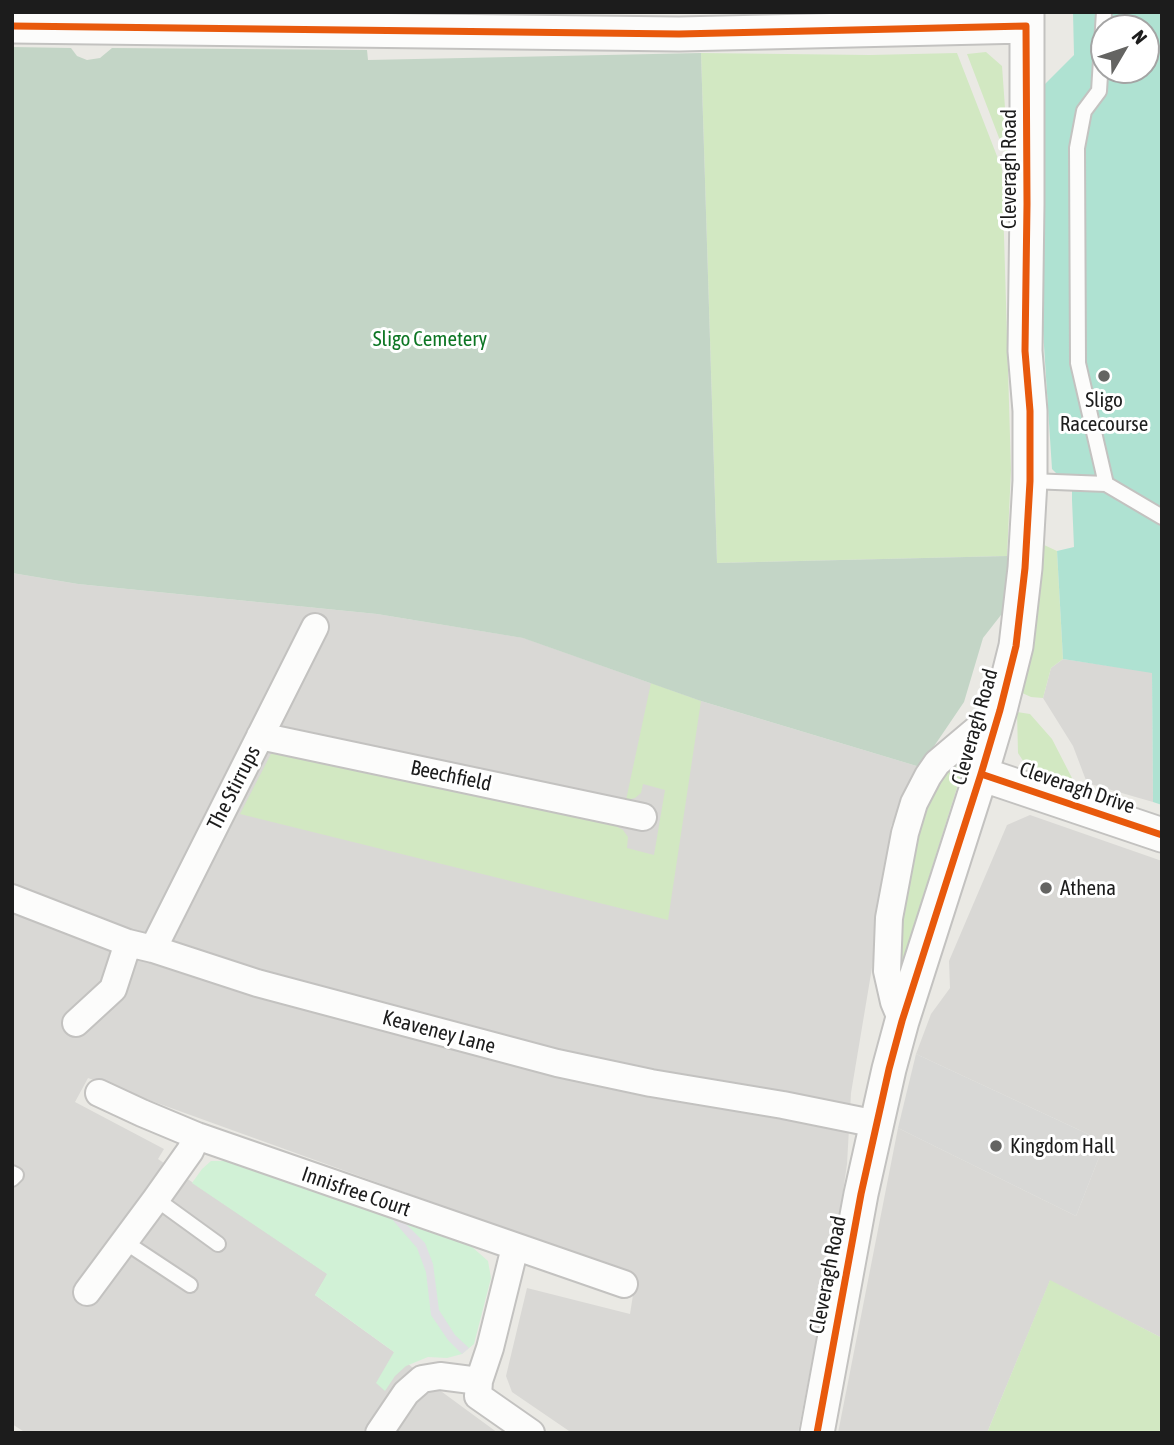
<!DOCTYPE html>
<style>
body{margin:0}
#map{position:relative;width:1174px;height:1445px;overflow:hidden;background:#eae9e4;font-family:"Asap Condensed",sans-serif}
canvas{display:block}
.frame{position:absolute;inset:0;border:14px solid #1c1c1c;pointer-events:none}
.north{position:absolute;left:1090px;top:14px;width:70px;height:70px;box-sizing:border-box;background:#fff;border:2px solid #a4a4a4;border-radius:50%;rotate:51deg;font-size:19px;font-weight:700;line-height:28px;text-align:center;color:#1c1c1c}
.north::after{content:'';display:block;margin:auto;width:24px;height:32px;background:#646462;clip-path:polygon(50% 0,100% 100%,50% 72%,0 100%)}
</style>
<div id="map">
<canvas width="1174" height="1445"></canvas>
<div class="frame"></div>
<div class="north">N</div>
</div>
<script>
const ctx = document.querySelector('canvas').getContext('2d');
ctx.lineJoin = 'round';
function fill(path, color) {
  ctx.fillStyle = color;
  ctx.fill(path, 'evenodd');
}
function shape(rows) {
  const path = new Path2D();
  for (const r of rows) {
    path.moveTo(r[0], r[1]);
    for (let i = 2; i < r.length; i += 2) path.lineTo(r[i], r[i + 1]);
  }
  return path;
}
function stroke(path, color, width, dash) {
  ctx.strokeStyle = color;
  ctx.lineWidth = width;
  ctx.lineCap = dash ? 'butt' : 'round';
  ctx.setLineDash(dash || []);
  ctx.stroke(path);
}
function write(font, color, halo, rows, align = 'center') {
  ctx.font = font + ' "Asap Condensed",sans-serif';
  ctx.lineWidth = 6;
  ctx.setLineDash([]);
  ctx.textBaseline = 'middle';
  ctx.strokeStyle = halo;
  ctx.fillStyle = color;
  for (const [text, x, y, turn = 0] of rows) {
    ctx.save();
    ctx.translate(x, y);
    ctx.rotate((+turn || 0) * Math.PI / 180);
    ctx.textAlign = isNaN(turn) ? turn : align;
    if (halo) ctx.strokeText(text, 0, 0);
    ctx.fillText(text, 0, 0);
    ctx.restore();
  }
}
const residential = shape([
 [12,573,78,584,377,614,524,638,701,701,920,767,891,826,879,926,851,1093,847,1164,838,1226,798,1433,572,1433,512,1392,506,1376,527,1288,630,1314,636,1276,88,1078,75,1102,164,1149,158,1159,328,1274,315,1295,394,1352,438,1389,498,1433,26,1433,12,1424],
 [1063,659,1152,672,1153,802,1087,783,1073,746,1043,698,1051,668],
 [1030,815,1162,861,1162,1338,1050,1281,987,1433,838,1433,898,1128,1076,1216,1105,1142,916,1054,931,1014,950,988,949,961,1007,825]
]);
const religious = shape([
 [916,1054,1105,1142,1076,1216,898,1128]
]);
const grass = shape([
 [986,52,1002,66,1009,164,967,54],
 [701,53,870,55,957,53,1002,169,1011,470,1007,556,717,563],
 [1042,544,1057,551,1063,659,1051,668,1043,698,1031,697,1020,692,1033,644,1037,609],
 [651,683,701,701,668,920,240,814,273,750,614,825,623,830,628,837,627,848,654,855,665,790,643,784,641,793,635,798,626,800],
 [1017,712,1030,714,1052,739,1072,778,1073,786,1039,774,1027,767,1018,753],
 [970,746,901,967,900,920,915,850,931,789],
 [1050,1280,1162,1338,1162,1433,987,1433]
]);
const cemetery = shape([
 [12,47,71,48,77,56,87,60,100,58,112,48,367,50,368,60,701,53,717,563,1007,556,1008,606,983,638,964,702,920,767,701,701,523,638,377,614,78,584,12,573]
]);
const park = shape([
 [211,1161,226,1161,471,1246,488,1261,491,1278,474,1344,462,1354,447,1358,428,1357,406,1366,395,1376,385,1391,376,1383,394,1352,315,1295,327,1274,192,1183,202,1169]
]);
const pitch = shape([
 [1073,12,1162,12,1162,805,1153,802,1152,673,1063,659,1057,551,1074,547,1072,500,1072,489,1052,469,1040,284,1042,87,1074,55],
 [1104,28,1146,28,1146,70,1104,70]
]);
const plaza = shape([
 [391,1218,406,1224,425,1243,433,1264,439,1310,455,1335,469,1348,462,1354,448,1340,431,1315,426,1272,417,1248]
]);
const service = shape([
 [1104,12,1099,91,1084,111,1077,148,1078,363,1106,484],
 [1030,481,1106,484,1162,517],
 [12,1173,16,1175,12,1179],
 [156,1199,218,1244],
 [125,1242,190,1285]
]);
const minor = shape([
 [260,736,643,817],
 [12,898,128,943,153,949,257,983,557,1063,651,1083,783,1105,877,1124],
 [153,949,315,627],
 [902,1021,894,1002,887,971,889,918,905,833,914,803,928,776,937,763,1000,710],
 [76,1023,113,989,128,943],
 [99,1093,142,1113,197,1136,624,1284],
 [515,1247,490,1348,479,1381,478,1396,531,1433],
 [87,1292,156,1199,190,1151,197,1136],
 [379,1433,406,1393,422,1379,440,1376,479,1381]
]);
const tertiary = shape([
 [12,26,679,34,1026,26],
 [981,774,1162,835],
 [817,1433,861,1194,889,1069,902,1021,981,774,1000,710,1016,646,1025,568,1030,481,1030,411,1025,351,1027,204,1027,12]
]);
const cycleway = shape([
 [12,26,679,34,1026,26,1027,204,1025,351,1030,411,1030,481,1025,568,1016,646,1000,710,981,774,902,1021,889,1069,861,1194,817,1433],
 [981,774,1162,835]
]);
const markers = [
 [1104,376,7,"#646462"],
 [1046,888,7,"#646462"],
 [996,1146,7,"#646462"]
];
const streetNames = [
 ["Cleveragh Road",1009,169,-90],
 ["Cleveragh Road",975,727,-74],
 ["Beechfield",451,776,12],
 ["The Stirrups",234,788,-63],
 ["Cleveragh Drive",1077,788,19],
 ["Keaveney Lane",439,1032,15],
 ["Innisfree Court",356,1192,19],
 ["Cleveragh Road",828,1275,-79]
];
const parkNames = [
 ["Sligo Cemetery",430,339]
];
const poiNames = [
 ["Sligo",1104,400,"center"],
 ["Racecourse",1104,424,"center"],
 ["Athena",1060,888],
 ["Kingdom Hall",1010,1146]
];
fill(residential, '#d9d8d5');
fill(religious, '#d8d8d6');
fill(grass, '#d2e8c2');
fill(cemetery, '#c3d5c6');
fill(park, '#d1f1d6');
fill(pitch, '#afe2d2');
fill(plaza, '#e0dfe3');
stroke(service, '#c3c2c0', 18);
stroke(minor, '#c3c2c0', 30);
stroke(tertiary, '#c3c2c0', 37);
stroke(service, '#fcfcfb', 14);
stroke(minor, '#fcfcfb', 26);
stroke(tertiary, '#fcfcfb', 33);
stroke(cycleway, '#e8590c', 7);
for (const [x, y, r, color] of markers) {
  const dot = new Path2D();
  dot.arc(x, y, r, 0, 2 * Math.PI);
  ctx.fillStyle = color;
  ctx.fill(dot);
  stroke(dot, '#fff', 2.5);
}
write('21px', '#1c1c1c', '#fff', streetNames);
write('21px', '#0d7624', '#fff', parkNames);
write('21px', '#1c1c1c', '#fff', poiNames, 'left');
</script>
